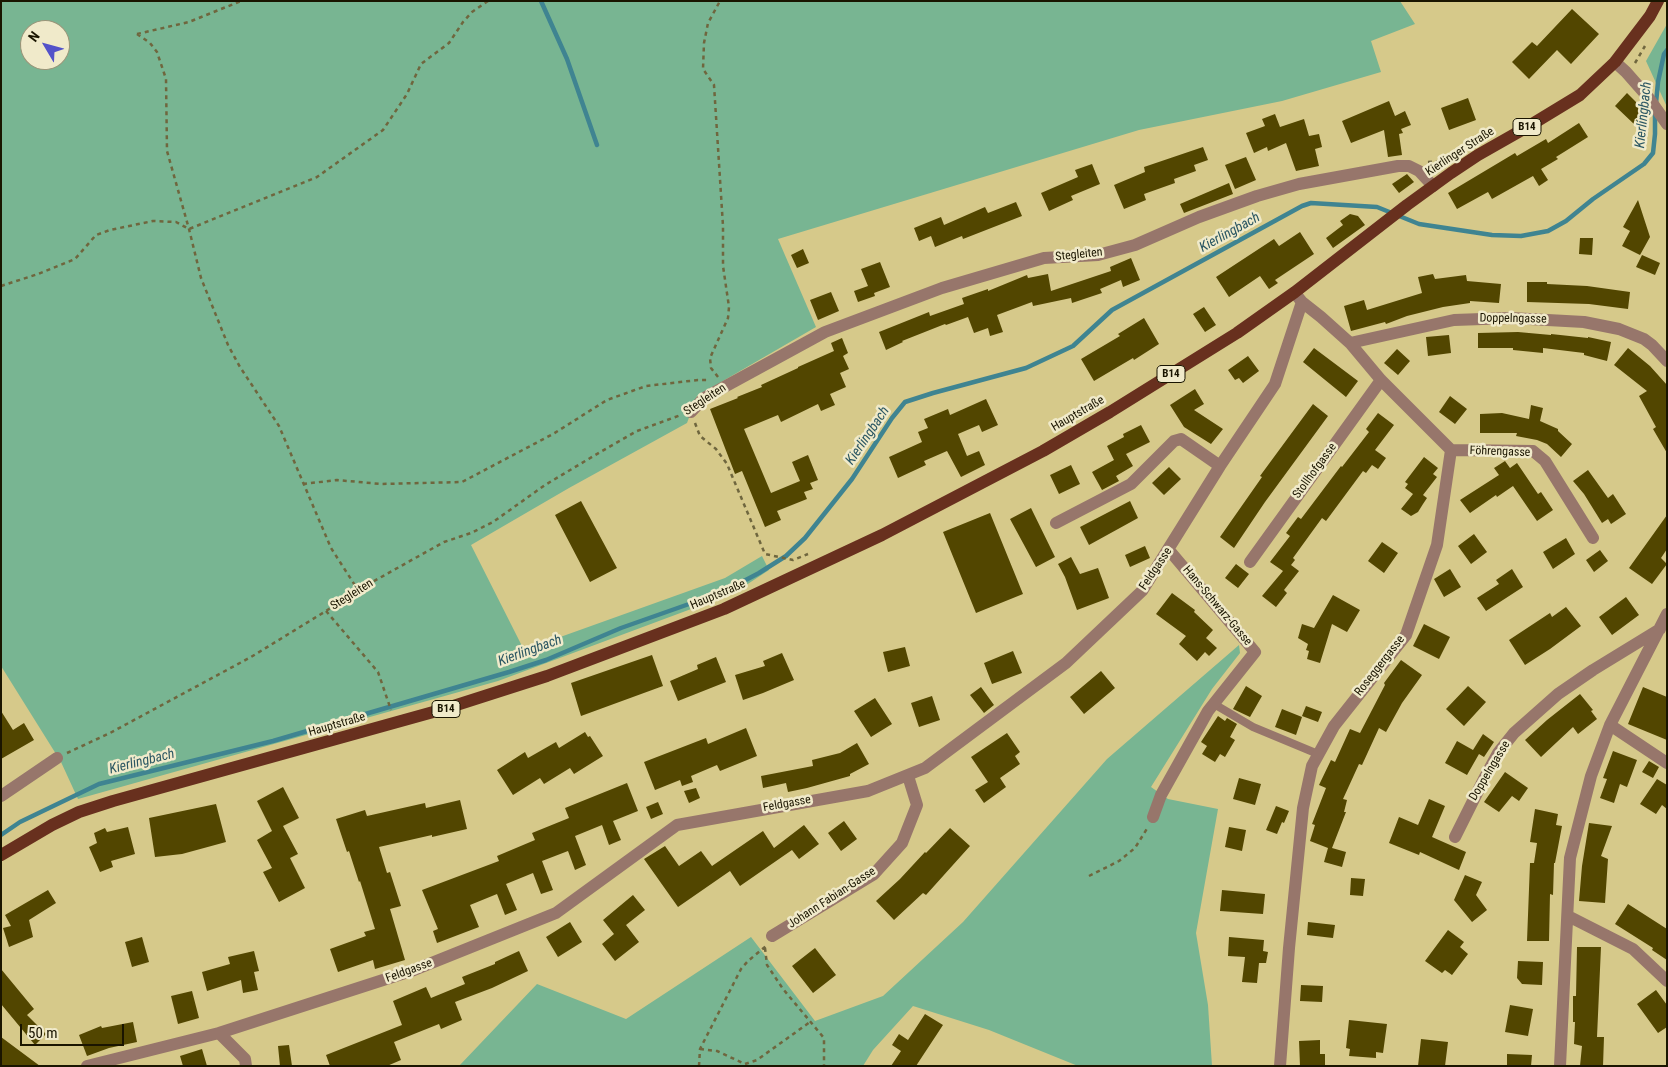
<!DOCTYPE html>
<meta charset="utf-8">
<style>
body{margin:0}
#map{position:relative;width:1668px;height:1067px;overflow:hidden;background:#d6c98a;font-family:"Roboto Condensed",sans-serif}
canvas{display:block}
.frame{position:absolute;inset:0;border:2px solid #1a1500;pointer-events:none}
.north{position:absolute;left:20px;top:20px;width:50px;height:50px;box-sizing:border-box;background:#f0eaca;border:1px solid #9a9579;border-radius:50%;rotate:307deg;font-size:14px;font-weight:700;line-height:20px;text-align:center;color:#1a1500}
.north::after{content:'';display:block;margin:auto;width:18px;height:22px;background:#5352c9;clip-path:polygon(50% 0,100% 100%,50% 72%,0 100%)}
.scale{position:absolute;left:20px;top:1024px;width:104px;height:22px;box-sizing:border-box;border:2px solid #1a1500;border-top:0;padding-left:6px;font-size:15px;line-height:18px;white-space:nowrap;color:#1a1500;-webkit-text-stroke:4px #f0eaca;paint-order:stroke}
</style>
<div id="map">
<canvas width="1668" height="1067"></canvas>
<div class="frame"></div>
<div class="north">N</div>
<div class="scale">50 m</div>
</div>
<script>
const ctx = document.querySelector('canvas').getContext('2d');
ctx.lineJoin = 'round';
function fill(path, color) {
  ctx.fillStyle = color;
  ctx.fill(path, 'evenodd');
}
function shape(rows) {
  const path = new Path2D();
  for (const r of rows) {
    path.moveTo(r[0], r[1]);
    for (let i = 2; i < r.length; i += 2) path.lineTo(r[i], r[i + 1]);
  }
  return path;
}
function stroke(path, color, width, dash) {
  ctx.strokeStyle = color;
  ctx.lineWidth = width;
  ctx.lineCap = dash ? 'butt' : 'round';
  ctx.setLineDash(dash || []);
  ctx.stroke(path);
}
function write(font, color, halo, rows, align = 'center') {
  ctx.font = font + ' "Roboto Condensed",sans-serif';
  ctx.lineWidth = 5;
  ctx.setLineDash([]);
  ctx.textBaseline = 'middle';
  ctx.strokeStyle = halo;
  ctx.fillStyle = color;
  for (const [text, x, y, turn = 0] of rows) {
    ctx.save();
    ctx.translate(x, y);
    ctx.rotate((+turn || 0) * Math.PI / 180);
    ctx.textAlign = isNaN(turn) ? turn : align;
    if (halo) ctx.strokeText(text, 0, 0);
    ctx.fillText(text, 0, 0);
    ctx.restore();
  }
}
const green = shape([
 [1,1,1400,1,1415,24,1371,41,1381,72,1282,101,1139,130,778,239,816,327,697,396,687,423,569,488,471,545,524,650,725,578,762,556,769,570,734,593,498,681,78,799,61,762,1,666],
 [30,30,60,30,60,60,30,60],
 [1667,24,1667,107,1646,61],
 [1239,645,1240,653,1212,689,1151,787,1168,799,1218,809,1196,933,1208,1005,1212,1066,1078,1066,989,1030,913,1006,873,1050,863,1066,459,1066,537,984,626,1019,751,937,815,1021,883,996,963,922,1107,759]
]);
const stream = shape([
 [541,1,567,59,597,145],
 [1656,103,1658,82,1664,54,1667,50],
 [1,835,20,822,99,784,273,741,509,672,546,660,621,628,723,592,759,573,786,556,805,538,852,479,892,418,905,402,933,393,1026,368,1073,346,1112,310,1302,206,1311,203,1377,207,1419,224,1492,235,1521,236,1548,231,1566,221,1593,199,1644,164,1653,153,1655,134,1655,113]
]);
const building = shape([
 [1572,9,1599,34,1571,64,1557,50,1529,79,1512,62,1532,42,1537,46],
 [1627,93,1647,113,1635,125,1615,106],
 [1468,98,1476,120,1449,130,1441,108],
 [1389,101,1395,116,1405,111,1411,125,1401,129,1403,133,1399,134,1402,155,1388,157,1384,130,1351,143,1342,121],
 [1275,114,1280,127,1304,119,1309,136,1319,134,1322,147,1315,149,1319,166,1296,171,1286,143,1268,151,1267,147,1254,153,1246,133,1265,126,1262,119],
 [1579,123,1588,137,1556,157,1558,159,1541,169,1548,180,1539,186,1533,176,1492,199,1488,192,1457,209,1448,193,1515,153,1517,156,1546,139,1548,143],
 [1203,147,1208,160,1194,165,1196,171,1174,179,1175,183,1144,194,1146,200,1124,209,1114,185,1145,172,1144,167],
 [1246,157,1256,180,1235,189,1225,165],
 [1092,164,1100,184,1071,196,1073,200,1049,211,1041,193,1078,177,1075,170],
 [1407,174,1414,182,1399,193,1392,184],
 [1229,183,1233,194,1184,213,1180,204],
 [1638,200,1650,237,1640,255,1622,246,1630,231,1623,227],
 [1016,202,1022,216,963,239,962,236,935,247,931,236,919,241,914,228,941,217,944,225,985,207,988,213],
 [1350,214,1358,216,1365,225,1333,248,1326,238,1343,225,1340,221],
 [1300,232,1314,254,1275,280,1278,283,1269,289,1260,276,1229,297,1216,277,1274,239,1279,246],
 [1580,238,1593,238,1592,255,1579,254],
 [803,249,809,263,797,268,791,255],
 [1642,255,1660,263,1655,275,1636,267],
 [1131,258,1140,280,1123,287,1121,280,1100,289,1102,293,1072,303,1071,298,1033,306,1032,302,997,315,1003,332,990,336,988,328,974,333,968,317,946,325,945,324,902,341,903,342,886,350,879,332,929,312,930,316,964,304,962,298,988,289,988,291,1027,275,1028,278,1048,274,1051,291,1111,271,1110,267],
 [880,262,890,287,874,293,875,296,858,302,854,291,868,286,861,269],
 [1433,274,1435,279,1466,275,1467,281,1501,284,1499,303,1470,301,1470,303,1443,307,1407,316,1386,324,1385,322,1351,331,1344,306,1364,300,1367,310,1422,293,1418,277],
 [1527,282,1547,282,1547,284,1587,286,1630,292,1628,309,1589,304,1527,302],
 [831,292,839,311,818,320,810,300],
 [1204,307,1216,325,1205,332,1193,314],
 [1144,318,1159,344,1134,360,1133,358,1094,381,1081,359,1120,336,1118,334],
 [1518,332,1551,335,1551,334,1588,338,1588,337,1611,342,1607,361,1584,355,1584,353,1543,348,1543,353,1513,350,1513,348,1478,348,1478,333],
 [1449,335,1451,353,1428,356,1426,337],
 [842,338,848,353,843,356,849,369,840,373,846,387,830,394,835,405,821,411,818,404,781,422,778,415,744,429,771,493,800,481,792,462,808,455,818,480,810,483,813,489,804,492,807,499,777,511,781,520,765,527,742,471,735,474,710,409,738,398,737,397,762,387,761,385,798,368,798,367,834,351,831,343],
 [1314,348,1358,381,1346,397,1303,362],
 [1628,348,1650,366,1667,385,1667,453,1653,429,1656,427,1639,396,1647,391,1614,365],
 [1397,349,1410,361,1398,375,1384,363],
 [1248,356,1259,371,1243,383,1239,378,1235,380,1228,370],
 [1195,389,1204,404,1194,410,1223,429,1211,444,1184,427,1170,405],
 [1450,396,1467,409,1455,424,1439,412],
 [986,399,998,425,982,432,979,425,958,434,967,456,979,451,985,465,961,477,947,451,924,461,926,465,898,478,889,457,922,442,918,432,928,428,924,419,948,409,950,415],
 [1313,404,1328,416,1265,502,1234,548,1220,537,1262,477,1260,476],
 [1531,405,1543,408,1540,421,1558,429,1558,431,1572,444,1561,457,1547,444,1537,440,1516,436,1517,433,1480,433,1480,414,1502,413,1529,419],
 [1378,413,1394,425,1375,450,1386,458,1378,469,1372,465,1366,473,1363,471,1326,521,1322,518,1293,558,1295,560,1291,565,1299,571,1284,590,1287,593,1276,607,1262,596,1283,571,1270,562,1290,536,1286,533,1298,517,1301,519,1341,466,1342,467,1369,432,1366,429],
 [1141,425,1150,442,1126,454,1133,466,1116,476,1119,481,1102,490,1092,472,1114,460,1107,446,1124,437,1123,434],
 [1424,457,1438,468,1433,474,1437,477,1423,495,1427,498,1423,504,1418,512,1411,516,1401,509,1413,494,1405,488,1408,484,1405,482],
 [1505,461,1510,468,1517,463,1538,494,1541,492,1553,510,1537,521,1513,486,1497,497,1496,495,1470,513,1460,500,1499,475,1494,468],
 [1071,465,1080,484,1059,494,1050,475],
 [1169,467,1181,479,1164,495,1152,483],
 [1588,470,1608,498,1613,494,1626,514,1611,524,1608,519,1602,523,1584,494,1573,481],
 [581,501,617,568,590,582,555,515],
 [1130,501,1138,518,1089,545,1080,527],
 [1031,508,1055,557,1036,567,1010,519],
 [990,513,1023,594,976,613,943,532],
 [1667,515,1667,549,1661,558,1667,564,1652,584,1629,568],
 [1474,534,1487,552,1471,564,1458,546],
 [1566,538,1575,554,1553,569,1543,552],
 [1382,542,1398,553,1384,573,1368,561],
 [1145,546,1150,558,1130,567,1125,555],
 [1600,550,1608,561,1594,572,1586,560],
 [1071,557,1080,574,1098,568,1109,598,1077,610,1065,577,1058,564],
 [1236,564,1249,574,1238,588,1225,578],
 [1450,569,1461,587,1444,597,1434,579],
 [1512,569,1523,587,1486,611,1477,598,1499,584,1496,580],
 [1172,593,1195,610,1194,612,1213,630,1206,638,1217,648,1209,656,1205,652,1197,661,1179,644,1186,636,1156,614],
 [1333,595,1360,610,1347,632,1332,624,1320,663,1307,659,1309,651,1306,650,1308,644,1298,638,1302,624,1314,628],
 [1626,597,1639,615,1612,635,1599,617],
 [1566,607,1581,626,1550,649,1525,665,1509,640,1550,613,1552,617],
 [1424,624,1450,637,1439,659,1413,646],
 [905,647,910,666,888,672,883,652],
 [1013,651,1022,673,992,684,984,663],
 [782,653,794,680,763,693,743,700,735,675,765,666,763,661],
 [652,655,663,686,581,716,571,683],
 [716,657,726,682,678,701,670,681,698,669,697,665],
 [1401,660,1422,675,1402,703,1386,732,1379,728,1362,765,1359,764,1343,799,1347,800,1344,812,1346,812,1332,848,1346,852,1342,867,1324,862,1328,848,1310,841,1315,825,1312,824,1326,788,1319,785,1331,760,1335,762,1350,729,1360,733,1385,685,1384,683],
 [1101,671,1115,688,1084,714,1070,697],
 [1246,686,1262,696,1250,717,1233,709],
 [1468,686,1486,702,1464,726,1446,709],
 [981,687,994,705,984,713,970,695],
 [1643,687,1667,697,1667,740,1628,724],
 [1580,694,1593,710,1591,711,1597,719,1578,734,1573,727,1541,757,1525,740,1547,720],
 [932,696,940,720,919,727,911,703],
 [875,698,892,724,871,737,854,711],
 [1306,706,1322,712,1318,722,1302,716],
 [1282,709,1302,717,1296,735,1275,727],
 [1,711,13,730,24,723,34,740,1,759],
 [1218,716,1225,721,1227,718,1237,724,1230,737,1235,740,1225,757,1220,754,1215,762,1202,754,1207,746,1201,742],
 [746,728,757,756,720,771,717,765,691,776,693,782,682,786,680,780,655,790,644,762,706,738,708,744],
 [585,732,588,737,590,736,603,756,574,774,570,768,544,784,540,778,513,795,497,770,525,752,528,758,556,742,559,748],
 [1007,733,1020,752,1015,756,1020,764,1000,778,1006,787,984,803,975,790,988,782,971,757],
 [1483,734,1494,742,1484,757,1479,754,1467,775,1445,763,1457,741,1473,750],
 [857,743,869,764,850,774,850,776,807,788,788,792,786,783,763,788,761,776,813,766,812,760,840,753],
 [1613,751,1637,760,1627,787,1620,784,1614,803,1600,798,1607,779,1603,778],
 [1649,761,1659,767,1653,778,1642,772],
 [1505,772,1528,788,1519,801,1512,796,1499,812,1484,802],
 [1239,778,1261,784,1255,805,1233,799],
 [1657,779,1667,785,1667,809,1662,805,1656,814,1640,804],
 [627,783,638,811,613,821,621,840,609,845,602,825,575,836,586,865,575,870,568,851,542,861,553,890,541,894,533,873,506,884,517,910,505,915,497,894,470,905,479,927,437,943,433,931,438,929,422,890,499,861,497,856,535,840,532,833,569,818,565,808],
 [283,787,299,818,283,826,298,854,290,858,305,888,279,902,263,872,272,868,257,840,272,831,257,801],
 [696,788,700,798,689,803,684,791],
 [1429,799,1445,806,1432,837,1466,852,1459,870,1420,852,1419,855,1389,843,1399,817,1418,825],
 [460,800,467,829,432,837,432,835,379,847,387,873,390,872,401,906,390,909,405,960,375,969,373,960,338,972,330,949,366,936,364,932,375,929,360,881,359,882,349,851,347,852,336,819,365,810,367,816,425,803,426,808],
 [658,802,663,814,651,819,646,807],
 [216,804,226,842,182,854,155,857,149,818],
 [1276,806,1289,811,1284,823,1282,822,1277,834,1266,830],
 [1535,809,1558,814,1556,825,1562,826,1555,863,1554,863,1553,895,1550,894,1549,941,1527,941,1530,863,1534,863,1537,843,1530,842],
 [844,821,857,839,841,851,828,833],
 [1589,823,1612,826,1601,856,1608,859,1605,903,1579,901,1582,866],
 [804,825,819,844,799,859,792,850,740,886,730,871,678,907,644,859,665,846,679,866,701,851,712,866,763,831,774,848],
 [128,827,135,854,111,861,113,867,100,872,89,847,97,843,94,833,105,828,107,832],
 [1229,827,1246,830,1242,851,1225,847],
 [950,828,970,846,926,895,923,893,894,920,876,901,900,879,925,852,926,853],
 [1465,875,1482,882,1476,895,1487,910,1472,922,1454,900],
 [1351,878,1365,879,1363,896,1350,895],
 [48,890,56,903,29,920,33,937,9,947,3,928,11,926,5,915],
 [1222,890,1265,894,1263,914,1220,911],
 [633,895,645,910,626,925,639,942,615,961,602,944,614,934,603,920],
 [1628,904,1667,929,1667,960,1652,950,1653,948,1615,924],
 [570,922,582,942,558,957,546,937],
 [1308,922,1335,925,1333,938,1307,935],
 [1448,930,1464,942,1460,947,1468,954,1452,975,1445,970,1442,973,1425,961],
 [142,937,149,962,132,967,125,942],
 [1229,937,1264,940,1263,951,1268,952,1266,963,1259,963,1257,983,1242,982,1245,957,1228,956],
 [1577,947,1601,947,1597,1037,1604,1037,1603,1066,1580,1066,1582,1046,1574,1044,1575,1022,1573,1022,1573,996,1576,996],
 [815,948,836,975,813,993,792,966],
 [254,951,259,971,254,972,258,990,243,993,241,980,207,991,202,972,230,964,228,957],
 [519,951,528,971,492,988,455,1002,462,1020,441,1029,439,1024,394,1042,401,1060,387,1066,330,1066,326,1055,402,1025,393,1001,426,987,431,998,465,984,462,977,495,964,495,962],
 [1518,961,1543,962,1542,985,1522,984,1517,978],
 [1,969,34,1009,27,1015,46,1034,35,1045,1,1004],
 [1301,985,1323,986,1322,1002,1300,1001],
 [1656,990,1667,1005,1667,1027,1658,1033,1637,1004],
 [192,991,199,1018,178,1024,171,996],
 [1510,1005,1533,1009,1528,1036,1505,1032],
 [925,1014,943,1025,916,1066,891,1066,901,1051,892,1045,899,1034,908,1040],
 [1349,1020,1387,1024,1383,1053,1376,1052,1376,1058,1349,1056,1350,1049,1346,1048],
 [133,1022,137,1042,109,1048,87,1056,79,1035,101,1026,102,1028],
 [1,1037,40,1066,1,1066],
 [1421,1039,1448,1042,1445,1066,1418,1066],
 [1320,1040,1320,1054,1325,1054,1325,1065,1300,1066,1299,1041],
 [289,1045,292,1066,280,1066,278,1046],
 [202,1049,207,1066,183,1066,180,1056],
 [1507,1054,1532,1055,1531,1066,1507,1066]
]);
const path = shape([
 [137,34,150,43,157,52,166,79,167,151,189,229,201,278,228,345,240,367,279,426,331,548,358,590],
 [137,34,189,22,241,1],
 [1635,63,1645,46],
 [1428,162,1441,161,1444,164],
 [1,286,38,274,75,259,96,235,110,230,153,221,176,222,189,229,317,177,383,130,407,94,421,64,449,43,463,22,472,12,488,1],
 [718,377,711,368,710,358,728,318,729,307,723,266,723,226,714,85,703,69,704,43,708,23,720,1],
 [695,423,700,436,716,449,727,464,765,554,793,560,808,554],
 [303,484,337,480,381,484,462,482,553,434,607,400,646,386,698,380,710,380],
 [326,611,378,672,391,710],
 [67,753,110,733,251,657,326,611,358,590,444,542,471,533,493,522,545,485,602,451,637,431,681,415],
 [1089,876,1119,861,1135,848,1148,827],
 [765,948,767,965,783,989,824,1038,824,1066],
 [700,1049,717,1051,745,1064,757,1060,810,1022],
 [699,1066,700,1049,741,969,748,961,766,946]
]);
const lane = shape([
 [1214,704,1253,727,1318,754]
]);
const street = shape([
 [1615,62,1626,72,1648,97,1667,124],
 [1350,343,1454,320,1511,318,1584,322,1619,329,1644,339,1652,345,1667,361],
 [691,412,704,398,825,332,942,288,1044,258,1098,255,1135,245,1199,217,1257,196,1299,184,1398,166,1409,166,1419,171,1433,186],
 [1451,450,1533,451,1545,461,1593,538],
 [1056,523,1131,484,1174,441,1181,439,1220,466],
 [1250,562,1381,380],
 [1610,725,1667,763],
 [1,796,57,758],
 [1153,817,1161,795,1208,711,1255,652,1169,550],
 [1455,837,1485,777,1498,753,1514,733,1558,694,1593,670,1660,629],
 [1568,916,1633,949,1667,981],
 [772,936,874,874,902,843,917,805,908,776],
 [219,1033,245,1059,246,1066],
 [87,1066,219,1033,414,970,556,913,677,825,868,791,925,768,1066,663,1142,591,1220,466,1275,384,1302,302],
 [1280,1066,1289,948,1303,808,1312,766,1334,726,1406,635,1437,545,1451,450,1381,380,1350,343,1321,317,1302,302,1298,297],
 [1560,1066,1570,858,1591,776,1610,725,1667,614]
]);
const primary = shape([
 [1,855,52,825,79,812,113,801,444,709,547,676,724,609,882,535,1043,451,1110,412,1237,333,1295,292,1407,205,1451,173,1478,155,1529,126,1580,95,1615,62,1650,16,1658,1]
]);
const shields = [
 [1527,127,28],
 [1171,374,28],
 [446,709,28]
];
const shieldNames = [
 ["B14",1527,127],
 ["B14",1171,374],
 ["B14",446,709]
];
const streetNames = [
 ["Kierlinger Straße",1460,152,-33],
 ["Stegleiten",1079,255,-6],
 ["Doppelngasse",1513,319,1],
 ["Stegleiten",705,400,-33],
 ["Hauptstraße",1078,414,-30],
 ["Föhrengasse",1500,452,2],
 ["Stollhofgasse",1315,471,-54],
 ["Feldgasse",1156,569,-56],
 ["Stegleiten",352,595,-32],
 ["Hauptstraße",718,595,-23],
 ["Hans-Schwarz-Gasse",1217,606,50],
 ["Roseggergasse",1380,666,-52],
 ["Hauptstraße",337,725,-16],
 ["Doppelngasse",1490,771,-59],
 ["Feldgasse",787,804,-10],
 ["Johann Fabian-Gasse",832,898,-33],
 ["Feldgasse",409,971,-20]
];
const waterNames = [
 ["Kierlingbach",1644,115,-84],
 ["Kierlingbach",1230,233,-29],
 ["Kierlingbach",868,436,-56],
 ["Kierlingbach",530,651,-20],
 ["Kierlingbach",142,762,-14]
];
fill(green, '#78b592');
stroke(stream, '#3f8491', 4.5);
fill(building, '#524600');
stroke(path, '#6f663e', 2.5, [4, 4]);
stroke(lane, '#97766b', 8);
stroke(street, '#97766b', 12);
stroke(primary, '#68301e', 12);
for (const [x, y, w] of shields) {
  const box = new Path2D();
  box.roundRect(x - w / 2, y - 8.5, w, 17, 4);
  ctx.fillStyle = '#f0eaca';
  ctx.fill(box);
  stroke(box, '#1a1500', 1);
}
write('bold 11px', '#1a1500', null, shieldNames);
write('12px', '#1a1500', '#f0eaca', streetNames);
write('italic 14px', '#2a5662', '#f0eaca', waterNames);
</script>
